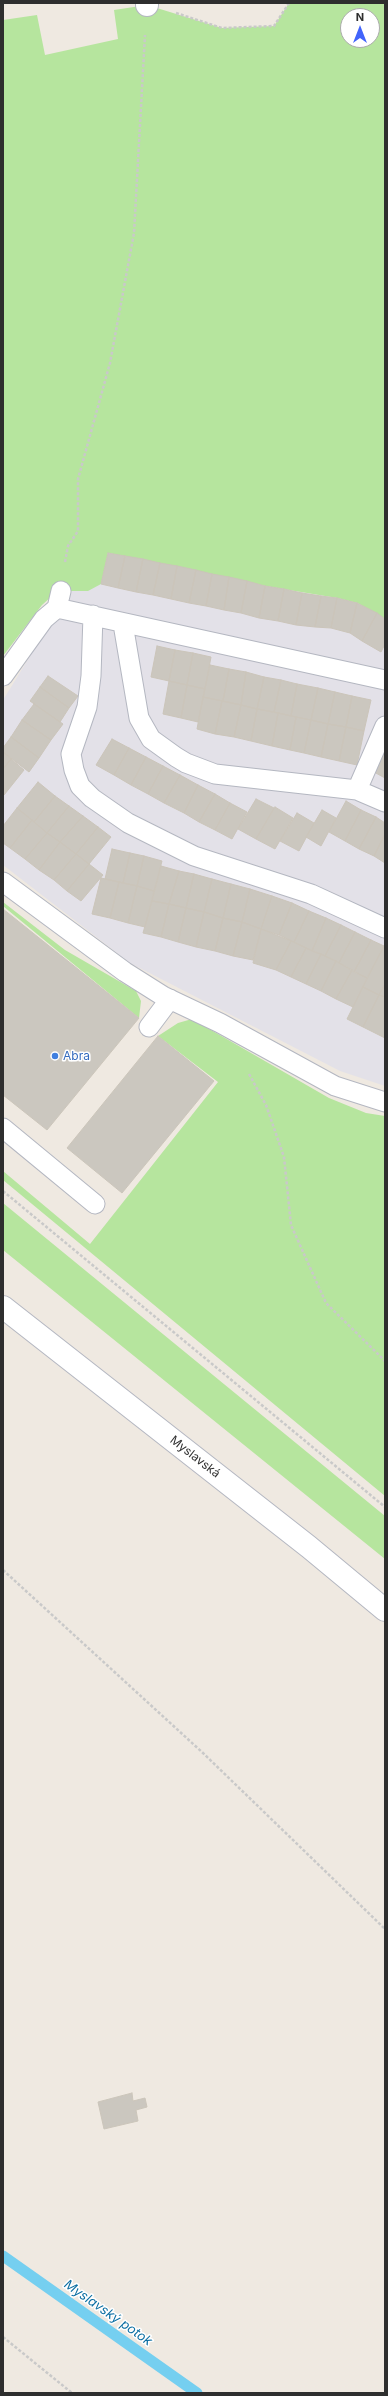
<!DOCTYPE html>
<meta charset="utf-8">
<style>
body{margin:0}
#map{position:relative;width:388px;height:2396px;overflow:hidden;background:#efe9e1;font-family:Inter,sans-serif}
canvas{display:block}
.frame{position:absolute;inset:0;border:4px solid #2e2e2e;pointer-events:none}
.north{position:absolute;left:340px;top:8px;width:40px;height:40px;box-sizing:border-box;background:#fff;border:1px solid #ababab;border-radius:50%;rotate:0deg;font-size:11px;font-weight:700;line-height:16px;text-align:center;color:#2e2e2e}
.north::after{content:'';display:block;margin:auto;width:14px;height:18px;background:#4264fb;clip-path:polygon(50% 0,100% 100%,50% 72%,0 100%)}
</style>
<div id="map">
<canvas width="388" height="2396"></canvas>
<div class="frame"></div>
<div class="north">N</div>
</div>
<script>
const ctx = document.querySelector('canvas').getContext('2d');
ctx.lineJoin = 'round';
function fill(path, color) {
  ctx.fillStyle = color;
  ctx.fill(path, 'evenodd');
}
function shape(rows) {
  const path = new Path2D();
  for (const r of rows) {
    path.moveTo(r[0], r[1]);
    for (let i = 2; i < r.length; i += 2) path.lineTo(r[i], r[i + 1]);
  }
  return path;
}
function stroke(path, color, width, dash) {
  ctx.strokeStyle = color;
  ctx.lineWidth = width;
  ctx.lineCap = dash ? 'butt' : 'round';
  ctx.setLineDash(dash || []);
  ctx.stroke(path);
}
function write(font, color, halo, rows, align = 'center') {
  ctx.font = font + ' Inter,sans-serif';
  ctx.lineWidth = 3;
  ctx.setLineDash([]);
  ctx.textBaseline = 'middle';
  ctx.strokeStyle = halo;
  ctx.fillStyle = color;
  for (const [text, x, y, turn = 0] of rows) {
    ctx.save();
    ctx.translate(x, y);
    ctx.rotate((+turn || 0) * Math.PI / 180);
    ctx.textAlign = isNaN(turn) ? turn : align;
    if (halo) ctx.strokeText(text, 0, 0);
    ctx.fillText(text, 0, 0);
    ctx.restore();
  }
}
const industrial = shape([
 [108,553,265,586,337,598,357,603,385,619,385,1086,340,1071,130,963,3,865,3,700,48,627,61,591,88,591]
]);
const green = shape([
 [289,3,385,3,385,619,357,603,337,598,265,586,108,553,101,584,88,591,61,591,52,596,42,605,3,656,3,20,37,15,45,55,118,39,114,10,147,5,222,28,274,26],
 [348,16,372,16,372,40,348,40],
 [3,902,65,950,136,991,141,1001,139,1018,3,906],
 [192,1019,329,1098,366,1113,385,1116,385,1496,3,1180,3,1171,90,1244,218,1082,158,1036,178,1023],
 [3,1203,385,1516,385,1559,3,1250]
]);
const stream = shape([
 [3,2256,197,2393]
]);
const building = shape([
 [108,553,125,556,118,588,101,584,108,553],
 [125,556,143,559,136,592,118,588,125,556],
 [143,559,160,563,153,595,136,592,143,559],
 [160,563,177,566,171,599,153,595,160,563],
 [177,566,196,570,189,603,171,599,177,566],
 [196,570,212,574,206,606,189,603,196,570],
 [212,574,229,577,224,610,206,606,212,574],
 [229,577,247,581,241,613,224,610,229,577],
 [247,581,265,586,259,618,241,613,247,581],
 [265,586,284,589,278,621,259,618,265,586],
 [284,589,302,593,296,625,278,621,284,589],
 [302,593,321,596,315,627,296,625,302,593],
 [321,596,337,598,331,628,315,627,321,596],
 [337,598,357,603,350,633,331,628,337,598],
 [357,603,377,613,362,641,350,633,357,603],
 [377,613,385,619,385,644,381,652,362,641,377,613],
 [157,646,175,650,169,681,151,677,157,646],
 [175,650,193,653,187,685,169,681,175,650],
 [193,653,211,657,205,689,187,685,193,653],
 [210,665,229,669,223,701,203,697,210,665],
 [229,669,246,672,241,705,223,701,229,669],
 [246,672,264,677,257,709,241,705,246,672],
 [48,676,78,696,69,708,40,687,48,676],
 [264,677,281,680,274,712,257,709,264,677],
 [281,680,297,684,291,716,274,712,281,680],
 [169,681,187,685,181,718,163,714,169,681],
 [297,684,318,688,311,720,291,716,297,684],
 [187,685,205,689,198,722,181,718,187,685],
 [40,687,69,708,60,722,30,701,40,687],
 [318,688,335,692,328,724,311,720,318,688],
 [335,692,352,696,346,727,328,724,335,692],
 [352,696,371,700,364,731,346,727,352,696],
 [203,697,222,701,215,734,197,729,203,697],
 [222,701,241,705,234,737,215,734,222,701],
 [34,704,63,724,51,740,22,720,34,704],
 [241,705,257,709,251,741,234,737,241,705],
 [257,709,278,713,272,746,251,741,257,709],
 [278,713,296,717,290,750,272,746,278,713],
 [296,717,311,720,304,753,290,750,296,717],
 [22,720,51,740,39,758,11,737,22,720],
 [311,720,328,724,321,757,304,753,311,720],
 [328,724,346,727,339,761,321,757,328,724],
 [346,727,364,731,357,765,339,761,346,727],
 [11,737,39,758,29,772,3,752,3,748,11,737],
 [112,739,129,748,114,775,96,765,112,739],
 [129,748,146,757,131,785,114,775,129,748],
 [3,752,11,759,3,769,3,752],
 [383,755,385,756,385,778,374,772,383,755],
 [146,757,163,766,148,794,131,785,146,757],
 [11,759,24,770,4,795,3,769,11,759],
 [163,766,180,775,164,803,148,794,163,766],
 [180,775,198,785,184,813,164,803,180,775],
 [38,782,55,796,34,822,17,808,38,782],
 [198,785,215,794,199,822,184,813,198,785],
 [215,794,230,803,215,830,199,822,215,794],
 [55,796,69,806,47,833,34,822,55,796],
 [256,799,274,808,256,839,238,829,256,799],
 [346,801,361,810,345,841,329,832,346,801],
 [230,803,247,812,232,839,215,830,230,803],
 [69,806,83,816,60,842,47,833,69,806],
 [275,807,293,818,275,849,256,839,275,807],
 [17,808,32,820,10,848,3,843,3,826,17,808],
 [322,810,336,818,321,846,306,837,322,810],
 [361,810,376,817,359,849,345,841,361,810],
 [297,813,314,823,299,851,280,841,297,813],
 [83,816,98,827,76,854,60,842,83,816],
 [376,817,385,823,385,834,374,856,359,849,376,817],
 [32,820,47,833,25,859,10,848,32,820],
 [98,827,111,837,89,864,76,854,98,827],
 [47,833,60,842,39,870,25,859,47,833],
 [385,834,385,863,374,856,385,834],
 [60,842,76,854,54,880,39,870,60,842],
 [112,849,130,853,123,883,105,879,112,849],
 [130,853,144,856,137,886,123,883,130,853],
 [76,854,89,864,67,891,54,880,76,854],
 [144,856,162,861,154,891,137,886,144,856],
 [89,864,103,875,81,901,67,891,89,864],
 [161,866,179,871,169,904,152,901,161,866],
 [179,871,194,874,186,908,169,904,179,871],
 [194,874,212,879,204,912,186,908,194,874],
 [101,878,119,882,110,918,92,914,101,878],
 [212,879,231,884,223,918,204,912,212,879],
 [119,882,137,886,128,923,110,918,119,882],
 [231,884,250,889,242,922,223,918,231,884],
 [137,886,154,891,145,927,128,923,137,886],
 [250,889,272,896,261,929,242,922,250,889],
 [272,896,292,903,279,935,261,929,272,896],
 [152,901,169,904,161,937,143,933,152,901],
 [292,903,309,911,294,942,279,935,292,903],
 [169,904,186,908,178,942,161,937,169,904],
 [186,908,204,912,196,947,178,942,186,908],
 [3,909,139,1018,47,1130,3,1095,3,909],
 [309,911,326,918,312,951,294,942,309,911],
 [204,912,223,918,215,951,196,947,204,912],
 [223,918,242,922,233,956,215,951,223,918],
 [326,918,341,925,325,956,312,951,326,918],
 [242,922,261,929,253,960,233,956,242,922],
 [341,925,355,932,339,963,325,956,341,925],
 [261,929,291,941,276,970,253,963,261,929],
 [355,932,371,940,354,972,339,963,355,932],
 [371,940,384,946,367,978,354,972,371,940],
 [291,941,306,948,291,977,276,970,291,941],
 [385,944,385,984,379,995,363,987,385,944],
 [306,948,321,954,306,984,291,977,306,948],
 [321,954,336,961,321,991,306,984,321,954],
 [336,961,352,970,336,999,321,991,336,961],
 [352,970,367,978,353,1007,336,999,352,970],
 [385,984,385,997,379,995,385,984],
 [363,987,379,995,363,1027,347,1019,363,987],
 [379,995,385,997,385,1038,363,1027,379,995],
 [158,1036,214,1081,122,1193,67,1148,158,1036],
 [132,2093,133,2101,145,2098,147,2107,136,2110,138,2121,104,2129,98,2102,132,2093]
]);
const path = shape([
 [176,13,222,28,274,26,289,3],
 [65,562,68,546,78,531,78,479,110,363,134,233,145,35],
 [249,1074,266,1105,284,1157,291,1225,326,1303,385,1361],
 [3,1191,385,1507],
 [3,1570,203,1753,385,1929],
 [3,2337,72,2393]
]);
const lane = shape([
 [57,608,385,680],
 [93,615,91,676,87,707,71,754,74,770,80,786,92,798,128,823,194,856,311,894,385,928],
 [123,624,139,718,151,739,176,757,186,763,215,774,357,790,385,802],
 [3,676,44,619,57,608,61,591],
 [357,790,385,726],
 [3,882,125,972,163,996,220,1023,335,1086,385,1102],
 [149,1027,170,999],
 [3,1128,95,1204]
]);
const street = shape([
 [147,3,147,5]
]);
const secondary = shape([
 [3,1307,309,1547,385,1610]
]);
const markers = [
 [55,1056,4,"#3f7fe0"]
];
const shopNames = [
 ["Abra",63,1056]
];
const streetNames = [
 ["Myslavská",195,1457,38]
];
const waterNames = [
 ["Myslavský potok",108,2313,35]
];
fill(industrial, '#e3e1e8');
fill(green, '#b6e59e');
stroke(stream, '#75cff0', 11);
fill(building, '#cbc7bf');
stroke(building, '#cbc5ba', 1);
stroke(lane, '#b4b7c1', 21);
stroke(street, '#b4b7c1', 24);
stroke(secondary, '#b4b7c1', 24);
stroke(path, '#c9c9c9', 2.5, [3, 2]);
stroke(lane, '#fff', 19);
stroke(street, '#fff', 22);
stroke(secondary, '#fff', 22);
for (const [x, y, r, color] of markers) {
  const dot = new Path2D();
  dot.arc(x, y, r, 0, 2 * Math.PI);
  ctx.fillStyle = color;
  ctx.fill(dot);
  stroke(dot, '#fff', 1.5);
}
write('12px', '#366cbe', '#fff', shopNames, 'left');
write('12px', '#2e2e2e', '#fff', streetNames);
write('italic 13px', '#0d6fa3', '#fff', waterNames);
</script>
